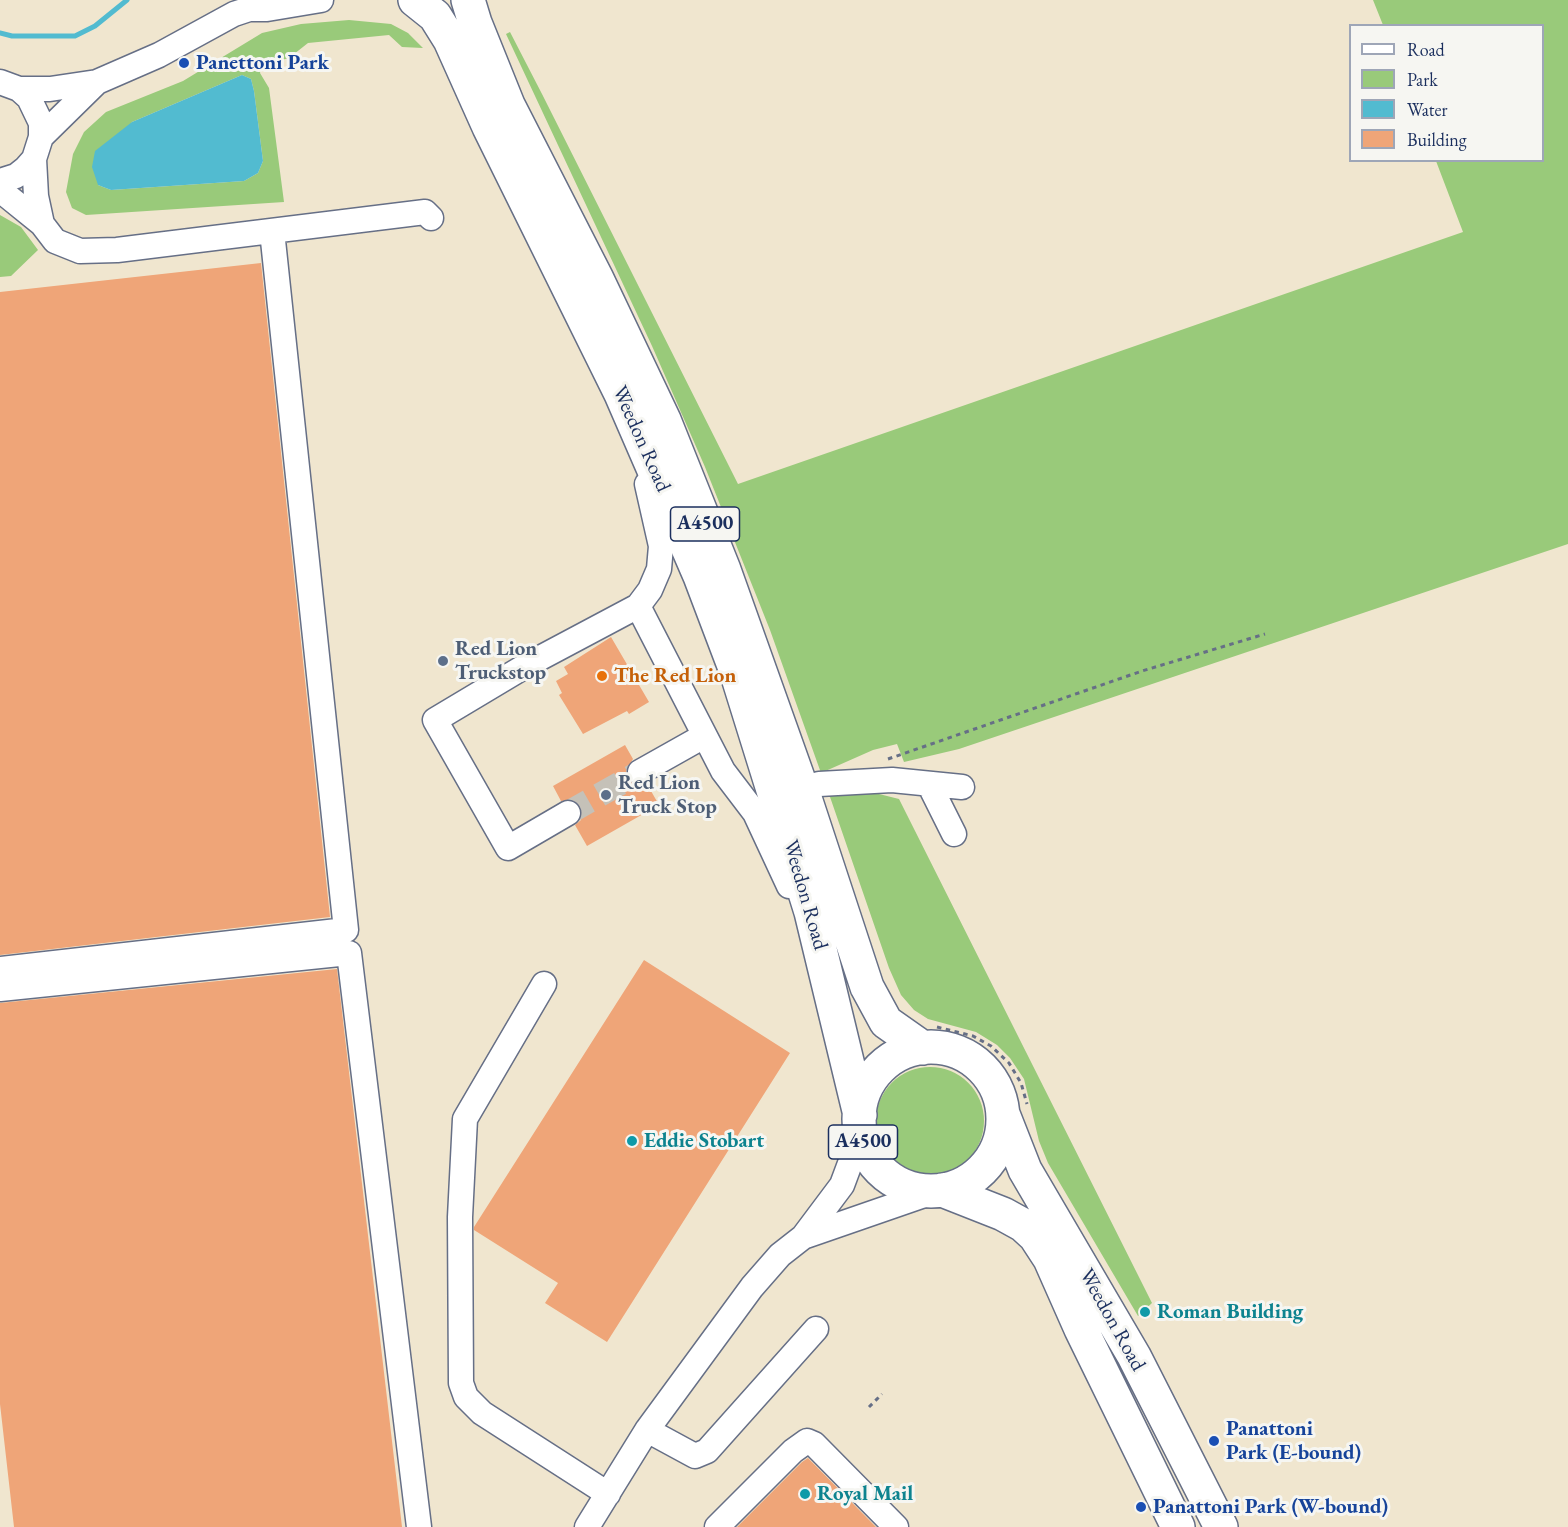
<!DOCTYPE html>
<style>
body{margin:0}
#map{position:relative;width:1568px;height:1527px;overflow:hidden;background:#f0e6cf;font-family:"EB Garamond",serif}
canvas{display:block}
.legend{position:absolute;left:1349px;top:24px;width:195px;height:138px;box-sizing:border-box;background:#f6f6f2;border:2px solid #9ea6b7;margin:0;padding:8px 10px;list-style:none;font-size:18px;color:#1b2f5e}
.legend li{display:flex;align-items:center;gap:12px;height:30px}
.legend b{width:30px;border:2px solid #9ea6b7}
</style>
<div id="map">
<canvas width="1568" height="1527"></canvas>
<ul class="legend">
<li><b style="height:8px;background:#fff"></b>Road</li>
<li><b style="height:16px;background:#99ca7a"></b>Park</li>
<li><b style="height:16px;background:#52bbd0"></b>Water</li>
<li><b style="height:16px;background:#efa578"></b>Building</li>
</ul>
</div>
<script>
const ctx = document.querySelector('canvas').getContext('2d');
ctx.lineJoin = 'round';
function fill(path, color) {
  ctx.fillStyle = color;
  ctx.fill(path, 'evenodd');
}
function shape(rows) {
  const path = new Path2D();
  for (const r of rows) {
    if (r.length === 3) {
      path.moveTo(r[0] + r[2], r[1]);
      path.arc(r[0], r[1], r[2], 0, 2 * Math.PI);
      continue;
    }
    path.moveTo(r[0], r[1]);
    for (let i = 2; i < r.length; i += 2) path.lineTo(r[i], r[i + 1]);
  }
  return path;
}
function stroke(path, color, width, dash) {
  ctx.strokeStyle = color;
  ctx.lineWidth = width;
  ctx.lineCap = dash ? 'butt' : 'round';
  ctx.setLineDash(dash || []);
  ctx.stroke(path);
}
function write(font, color, halo, rows, align = 'center') {
  ctx.font = font + ' "EB Garamond",serif';
  ctx.lineWidth = 6;
  ctx.setLineDash([]);
  ctx.textBaseline = 'middle';
  ctx.strokeStyle = halo;
  ctx.fillStyle = color;
  for (const [text, x, y, turn = 0] of rows) {
    ctx.save();
    ctx.translate(x, y);
    ctx.rotate((+turn || 0) * Math.PI / 180);
    ctx.textAlign = isNaN(turn) ? turn : align;
    if (halo) ctx.strokeText(text, 0, 0);
    ctx.fillText(text, 0, 0);
    ctx.restore();
  }
}
const green = shape([
 [1373,0,1568,0,1568,544,959,749,904,762,897,744,873,750,821,773,770,630,705,467,652,346,506,34,510,32,542,94,738,484,1463,232,1436,161,1542,160,1542,26,1383,25],
 [349,20,391,24,408,33,423,48,402,47,389,35,308,43,289,58,262,65,260,73,269,88,284,202,86,215,72,208,66,192,73,154,84,132,106,112,183,81,262,33,301,24],
 [242,75,251,79,254,91,263,161,258,173,244,181,111,190,98,185,132,122],
 [0,215,21,227,38,250,11,276,0,277],
 [867,791,899,799,1152,1303,1138,1316,1048,1163,1039,1141,1024,1079,1010,1058,997,1045,976,1032,928,1019,914,1010,901,995,889,968,829,794],
 [930,1121,54]
]);
const water = shape([
 [242,75,251,79,254,91,263,161,258,173,244,181,111,190,98,185,92,167,95,151,132,122]
]);
const stream = shape([
 [0,33,12,36,75,36,95,26,127,0]
]);
const building = shape([
 [261,263,330,917,0,955,0,292],
 [611,637,649,702,629,714,627,711,583,734,559,695,562,693,556,681,568,674,564,667],
 [625,745,633,759,626,771,628,779,639,786,647,784,659,805,587,846,575,825,581,820,581,806,575,800,561,801,553,786],
 [644,960,790,1053,607,1342,545,1303,558,1283,474,1230,474,1227],
 [337,969,402,1527,14,1527,0,1404,0,1003],
 [808,1458,876,1527,737,1527,802,1462]
]);
const minorTunnel = shape([
 [568,813,640,772]
]);
const path = shape([
 [888,759,1142,671,1265,634],
 [937,1027,973,1036,991,1046,1009,1063,1021,1083,1027,1104],
 [869,1407,882,1394]
]);
const minor = shape([
 [0,82,19,89,29,98,41,123,41,137,34,159,26,168,16,176,0,181],
 [19,89,50,89,97,82,159,55,234,14,249,9,267,9,321,0],
 [41,137,97,82],
 [34,159,36,196,42,224],
 [0,190,42,224,55,241,80,251,117,250,425,212,431,218],
 [638,606,723,771,755,813,789,886],
 [640,772,704,736],
 [929,784,954,834],
 [802,789,819,784,892,780,962,787],
 [568,813,508,848,435,720,527,665,638,606,650,590,659,569,661,546,647,484],
 [0,969,346,930,272,231],
 [544,984,465,1119,460,1217,461,1383,466,1397,482,1413,608,1494],
 [0,989,349,953,419,1527],
 [803,1237,936,1191],
 [647,1430,695,1456,707,1451,816,1329],
 [587,1527,647,1430,752,1287,780,1255,803,1237,842,1185,861,1134],
 [717,1527,793,1451,807,1441,814,1444,896,1527]
]);
const highway = shape([
 [415,0,435,16,450,40,489,127,621,394,700,576,736,671,811,912,860,1115],
 [468,0,475,23,508,105,597,279,664,420,724,570,802,789,867,987,886,1022,923,1048],
 [931,1119,72],
 [1003,1114,1025,1170,1134,1356,1221,1527],
 [942,1190,1003,1214,1023,1225,1035,1236,1050,1259,1081,1329,1178,1527]
]);
const markers = [
 [184,63,6,"#1a4fb4"],
 [443,661,6,"#5c6f8a"],
 [602,676,6,"#e8710a"],
 [606,795,6,"#5c6f8a"],
 [632,1141,6,"#0f9aa8"],
 [1145,1312,6,"#0f9aa8"],
 [1214,1441,6,"#1a4fb4"],
 [805,1494,6,"#0f9aa8"],
 [1141,1507,6,"#1a4fb4"]
];
const shields = [
 [705,524,69],
 [863,1142,69]
];
const shieldNames = [
 ["A4500",705,524],
 ["A4500",863,1142]
];
const transitNames = [
 ["Panettoni Park",196,63],
 ["Panattoni",1226,1429],
 ["Park (E-bound)",1226,1453],
 ["Panattoni Park (W-bound)",1153,1507]
];
const streetNames = [
 ["Weedon Road",641,439,66],
 ["Weedon Road",805,895,74],
 ["Weedon Road",1112,1320,61]
];
const serviceNames = [
 ["Red Lion",455,649],
 ["Truckstop",455,673],
 ["Red Lion",618,783],
 ["Truck Stop",618,807]
];
const foodNames = [
 ["The Red Lion",614,676]
];
const cultureNames = [
 ["Eddie Stobart",644,1141],
 ["Roman Building",1157,1312],
 ["Royal Mail",817,1494]
];
fill(green, '#99ca7a');
fill(water, '#52bbd0');
stroke(stream, '#52bbd0', 5);
fill(building, '#efa578');
stroke(minorTunnel, '#c5c1b8', 24, [24, 12]);
stroke(minor, '#666f86', 27);
stroke(highway, '#666f86', 36);
stroke(path, '#666f86', 3, [4.5, 4.5]);
stroke(minor, '#fff', 24);
stroke(highway, '#fff', 33);
for (const [x, y, r, color] of markers) {
  const dot = new Path2D();
  dot.arc(x, y, r, 0, 2 * Math.PI);
  ctx.fillStyle = color;
  ctx.fill(dot);
  stroke(dot, '#f6f6f2', 2);
}
for (const [x, y, w] of shields) {
  const box = new Path2D();
  box.roundRect(x - w / 2, y - 17, w, 34, 4.5);
  ctx.fillStyle = '#f6f6f2';
  ctx.fill(box);
  stroke(box, '#1b2f5e', 1.5);
}
write('bold 20px', '#1b2f5e', null, shieldNames);
write('bold 21px', '#164399', '#f6f6f2', transitNames, 'left');
write('21px', '#1b2f5e', '#f6f6f2', streetNames);
write('bold 21px', '#4e5e75', '#f6f6f2', serviceNames, 'left');
write('bold 21px', '#c56008', '#f6f6f2', foodNames, 'left');
write('bold 21px', '#0d838f', '#f6f6f2', cultureNames, 'left');
</script>
